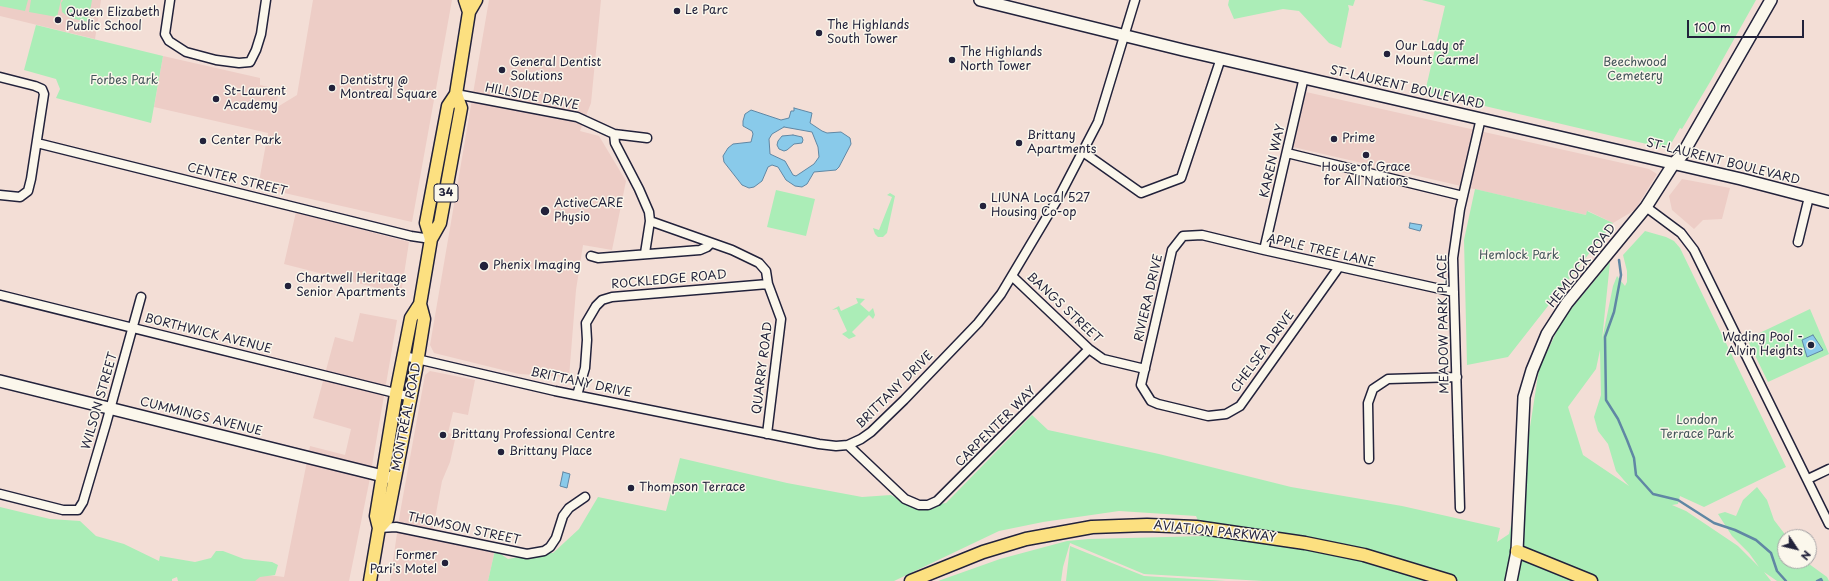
<!DOCTYPE html>
<meta charset="utf-8">
<style>
body{margin:0}
#map{position:relative;width:1829px;height:581px;overflow:hidden;background:#f3ded6;font-family:"Playpen Sans",sans-serif}
canvas{display:block}
.north{position:absolute;left:1777px;top:529px;width:40px;height:40px;box-sizing:border-box;background:#fbf7ec;border:1px solid #a4a2a5;border-radius:50%;rotate:125deg;font-size:11px;font-weight:700;line-height:16px;text-align:center;color:#22223b}
.north::after{content:'';display:block;margin:auto;width:14px;height:18px;background:#22223b;clip-path:polygon(50% 0,100% 100%,50% 72%,0 100%)}
.scale{position:absolute;left:1687px;top:20px;width:117px;height:18px;box-sizing:border-box;border:2px solid #22223b;border-top:0;padding-left:5px;font-size:12px;line-height:14px;white-space:nowrap;color:#22223b;-webkit-text-stroke:3px #fbf7ec;paint-order:stroke}
</style>
<div id="map">
<canvas width="1829" height="581"></canvas>
<div class="north">N</div>
<div class="scale">100 m</div>
</div>
<script>
const ctx = document.querySelector('canvas').getContext('2d');
ctx.lineJoin = 'round';
function fill(path, color) {
  ctx.fillStyle = color;
  ctx.fill(path, 'evenodd');
}
function shape(rows) {
  const path = new Path2D();
  for (const r of rows) {
    path.moveTo(r[0], r[1]);
    for (let i = 2; i < r.length; i += 2) path.lineTo(r[i], r[i + 1]);
  }
  return path;
}
function stroke(path, color, width, dash) {
  ctx.strokeStyle = color;
  ctx.lineWidth = width;
  ctx.lineCap = dash ? 'butt' : 'round';
  ctx.setLineDash(dash || []);
  ctx.stroke(path);
}
function write(font, color, halo, rows, align = 'center') {
  ctx.font = font + ' "Playpen Sans",sans-serif';
  ctx.lineWidth = 3;
  ctx.setLineDash([]);
  ctx.textBaseline = 'middle';
  ctx.strokeStyle = halo;
  ctx.fillStyle = color;
  for (const [text, x, y, turn = 0] of rows) {
    ctx.save();
    ctx.translate(x, y);
    ctx.rotate((+turn || 0) * Math.PI / 180);
    ctx.textAlign = isNaN(turn) ? turn : align;
    if (halo) ctx.strokeText(text, 0, 0);
    ctx.fillText(text, 0, 0);
    ctx.restore();
  }
}
const built = shape([
 [0,0,101,0,95,39,0,16],
 [313,0,452,0,412,222,258,187,268,133,154,107,163,56,260,78,260,85,280,90,274,109,297,95],
 [489,0,601,0,591,103,580,131,599,136,626,181,612,250,583,245,576,290,569,377,519,374,434,353,430,345],
 [1306,92,1649,169,1657,174,1635,210,1613,223,1588,211,1586,215,1293,147],
 [1682,179,1730,188,1722,219,1703,220,1694,229,1672,210,1669,196],
 [296,212,409,242,401,294,284,264],
 [360,313,397,320,369,483,349,581,251,581,252,573,284,577,310,446,345,455,351,429,313,418,335,337,353,342],
 [430,371,475,380,468,415,453,412,448,433,456,435,450,462,442,481,434,524,434,538,495,550,488,581,390,581,400,513,425,375]
]);
const green = shape([
 [0,0,28,0,25,11,0,6],
 [31,0,61,0,57,17,29,12],
 [63,0,92,0,88,22,70,18,62,12,61,3],
 [1229,0,1355,0,1353,6,1348,5,1349,9,1341,48,1329,43,1299,11,1283,9,1234,19,1228,5],
 [1422,0,1756,0,1710,82,1682,129,1680,128,1668,149,1425,92,1445,6],
 [36,25,163,56,151,123,56,98,60,89,56,79,24,70],
 [1475,189,1586,215,1587,211,1613,223,1508,357,1467,365,1464,240],
 [776,190,815,199,806,236,767,227],
 [890,193,895,196,887,233,883,237,878,237,875,234,873,228,879,230,892,197,887,195],
 [1645,231,1666,237,1674,241,1680,248,1786,467,1704,507,1680,496,1678,504,1672,505,1686,511,1738,546,1759,567,1749,553,1732,536,1718,514,1725,512,1736,516,1743,500,1757,487,1767,500,1774,520,1787,537,1785,537,1785,561,1805,561,1827,577,1829,581,1777,581,1764,572,1771,581,1263,581,1144,574,1070,543,1063,567,1061,581,938,581,1000,559,1067,541,1089,539,1205,536,1196,516,1119,511,1043,522,999,531,894,581,488,581,495,550,508,559,540,553,553,553,579,529,598,497,666,511,680,458,787,483,862,497,891,495,914,508,946,503,1032,415,1048,430,1159,454,1291,487,1402,506,1500,528,1497,542,1509,534,1523,472,1539,369,1562,320,1610,262,1602,340,1613,286,1617,276,1625,286,1627,282,1627,271,1623,255],
 [1600,350,1601,395,1594,417,1598,431,1608,444,1616,471,1629,486,1583,455,1568,407,1596,369],
 [856,298,865,299,860,304,869,312,873,308,875,315,873,319,869,315,852,332,856,336,849,339,842,334,847,331,837,309,832,310,839,306,841,311,858,303],
 [1810,309,1829,354,1768,382,1747,339],
 [0,507,50,519,80,521,96,536,124,544,159,561,160,556,195,562,211,558,216,551,223,551,244,559,272,562,278,565,275,575,260,577,255,581,178,581,177,577,172,579,172,581,0,581],
 [1070,546,1144,576,1226,581,1066,581]
]);
const water = shape([
 [794,108,812,113,810,123,822,131,827,133,841,132,850,138,851,144,839,167,836,170,814,172,807,184,802,187,795,186,786,180,778,167,772,165,768,167,762,181,754,187,749,188,742,185,724,162,723,156,728,148,733,144,751,142,753,134,752,131,743,126,743,121,745,114,751,110,781,120,789,118,791,111,794,111,794,108],
 [784,127,812,132,818,147,819,157,814,164,796,176,793,175,785,161,770,154,769,139,772,134,784,127],
 [793,135,802,137,803,140,802,143,794,144,787,150,784,151,779,149,777,145,778,141,782,136,793,135],
 [1410,223,1422,225,1420,231,1409,228,1410,223],
 [1813,335,1823,350,1807,357,1802,340,1813,335],
 [563,472,570,474,567,488,560,486,563,472]
]);
const stream = shape([
 [1619,260,1621,275,1614,312,1605,337,1606,400,1618,419,1627,440,1634,458,1636,475,1653,494,1678,500,1714,523,1735,530,1756,540,1771,553,1777,571,1786,581],
 [1817,581,1821,579,1822,581]
]);
const street = shape([
 [170,0,165,34,169,41,186,52,216,60,239,63,250,62,256,50,261,34,266,0],
 [0,77,35,86,42,89,44,94,31,179,28,191,20,197,0,195],
 [456,94,577,117,614,134,647,138],
 [614,134,615,143,639,189,649,212,650,221,645,253],
 [37,143,411,236,431,239],
 [1083,152,1141,193,1181,178,1221,58],
 [1287,153,1463,196],
 [1646,207,1681,233,1694,250,1829,524],
 [650,221,732,250,759,263,766,271,768,284,781,319,767,434],
 [1798,242,1809,197],
 [1264,250,1304,77],
 [591,256,598,258,700,250,707,247,711,243],
 [1339,267,1240,406,1226,414,1208,416,1158,404,1151,401,1141,385,1172,250,1183,236,1202,235,1264,250,1454,292],
 [1012,276,1089,349,1103,359,1145,369],
 [0,295,411,397],
 [404,356,555,391,819,444,836,446,848,445,861,439,871,432,904,400,978,323,1001,294,1060,195,1098,122,1135,0],
 [577,395,585,368,587,340,586,323,596,306,602,300,612,297,768,284],
 [848,445,905,499,919,505,928,505,937,501,1089,349],
 [1369,459,1368,403,1373,389,1388,379,1457,377],
 [1808,479,1829,469],
 [0,494,63,510,78,510,83,502,106,424,141,297],
 [1460,508,1453,258,1460,209,1481,118],
 [379,528,396,527,527,554,544,551,550,547,556,538,563,516,569,508,585,497]
]);
const secondary = shape([
 [980,0,1183,50,1741,179,1829,202],
 [0,381,391,478],
 [1511,581,1517,551,1524,397,1532,370,1547,334,1567,303,1646,207,1674,163,1682,155,1771,0]
]);
const primary = shape([
 [469,12,476,0],
 [431,239,426,223,448,106,456,94,469,12,465,0],
 [379,528,387,519,416,369,424,319,420,304,431,239,440,223,461,108,456,94],
 [1517,551,1591,581],
 [370,581,379,528,376,516,396,394,411,318,420,304],
 [911,581,983,552,1026,539,1092,527,1147,525,1196,527,1305,543,1364,555,1450,581]
]);
const markers = [
 [677,11,4,"#22223b"],
 [58,20,4,"#22223b"],
 [819,33,4,"#22223b"],
 [1387,54,4,"#22223b"],
 [952,60,4,"#22223b"],
 [502,70,4,"#22223b"],
 [332,88,4,"#22223b"],
 [216,99,4,"#22223b"],
 [1334,139,4,"#22223b"],
 [203,141,4,"#22223b"],
 [1019,143,4,"#22223b"],
 [1366,155,4,"#22223b"],
 [983,206,4,"#22223b"],
 [545,211,5,"#22223b"],
 [484,266,5,"#22223b"],
 [288,286,4,"#22223b"],
 [1811,345,4,"#22223b"],
 [443,435,4,"#22223b"],
 [501,452,4,"#22223b"],
 [631,488,4,"#22223b"],
 [445,563,4,"#22223b"]
];
const shields = [
 [446,193,24]
];
const shieldNames = [
 ["34",446,193]
];
const poiNames = [
 ["Le Parc",685,11],
 ["Queen Elizabeth",66,13],
 ["Public School",66,27],
 ["The Highlands",827,26],
 ["South Tower",827,40],
 ["Our Lady of",1395,47],
 ["Mount Carmel",1395,61],
 ["The Highlands",960,53],
 ["North Tower",960,67],
 ["General Dentist",510,63],
 ["Solutions",510,77],
 ["Dentistry @",340,81],
 ["Montreal Square",340,95],
 ["St-Laurent",224,92],
 ["Academy",224,106],
 ["Brittany",1027,136],
 ["Apartments",1027,150],
 ["Prime",1342,139],
 ["Center Park",211,141],
 ["House of Grace",1366,168,"center"],
 ["for All Nations",1366,182,"center"],
 ["LIUNA Local 527",991,199],
 ["Housing Co-op",991,213],
 ["ActiveCARE",554,204],
 ["Physio",554,218],
 ["Phenix Imaging",493,266],
 ["Chartwell Heritage",296,279],
 ["Senior Apartments",296,293],
 ["Wading Pool -",1803,338,"right"],
 ["Alvin Heights",1803,352,"right"],
 ["Brittany Professional Centre",451,435],
 ["Brittany Place",509,452],
 ["Thompson Terrace",639,488],
 ["Former",437,556,"right"],
 ["Pari's Motel",437,570,"right"]
];
const parkNames = [
 ["Beechwood",1635,63],
 ["Cemetery",1635,77],
 ["Forbes Park",124,81],
 ["Hemlock Park",1519,256],
 ["London",1697,421],
 ["Terrace Park",1697,435]
];
const streetNames = [
 ["ST-LAURENT BOULEVARD",1407,88,13],
 ["HILLSIDE DRIVE",532,97,11],
 ["KAREN WAY",1273,161,-77],
 ["ST-LAURENT BOULEVARD",1723,162,14],
 ["CENTER STREET",237,180,14],
 ["APPLE TREE LANE",1321,251,13],
 ["HEMLOCK ROAD",1582,266,-52],
 ["ROCKLEDGE ROAD",669,280,-5],
 ["RIVIERA DRIVE",1149,298,-77],
 ["BANGS STREET",1064,308,43],
 ["MEADOW PARK PLACE",1444,324,-91],
 ["BORTHWICK AVENUE",208,334,14],
 ["CHELSEA DRIVE",1263,352,-54],
 ["QUARRY ROAD",763,368,-83],
 ["BRITTANY DRIVE",581,383,12],
 ["BRITTANY DRIVE",895,390,-45],
 ["WILSON STREET",100,401,-74],
 ["CUMMINGS AVENUE",201,417,14],
 ["MONTRÉAL ROAD",407,417,-79],
 ["CARPENTER WAY",996,427,-45],
 ["THOMSON STREET",464,529,12],
 ["AVIATION PARKWAY",1215,532,6]
];
fill(built, '#edcdc6');
fill(green, '#abedb7');
fill(water, '#89caea');
stroke(water, '#6087a4', 1);
stroke(stream, '#6087a4', 2.5);
stroke(street, '#22223b', 11);
stroke(secondary, '#22223b', 14);
stroke(primary, '#22223b', 15);
stroke(street, '#fbf7ec', 8);
stroke(secondary, '#fbf7ec', 11);
stroke(primary, '#fce080', 12);
for (const [x, y, r, color] of markers) {
  const dot = new Path2D();
  dot.arc(x, y, r, 0, 2 * Math.PI);
  ctx.fillStyle = color;
  ctx.fill(dot);
  stroke(dot, '#fbf7ec', 1.5);
}
for (const [x, y, w] of shields) {
  const box = new Path2D();
  box.roundRect(x - w / 2, y - 9, w, 18, 3);
  ctx.fillStyle = '#fbf7ec';
  ctx.fill(box);
  stroke(box, '#22223b', 1);
}
write('bold 11px', '#22223b', null, shieldNames);
write('12px', '#22223b', '#fbf7ec', poiNames, 'left');
write('12px', '#44555a', '#fbf7ec', parkNames);
write('12px', '#22223b', '#fbf7ec', streetNames);
</script>
